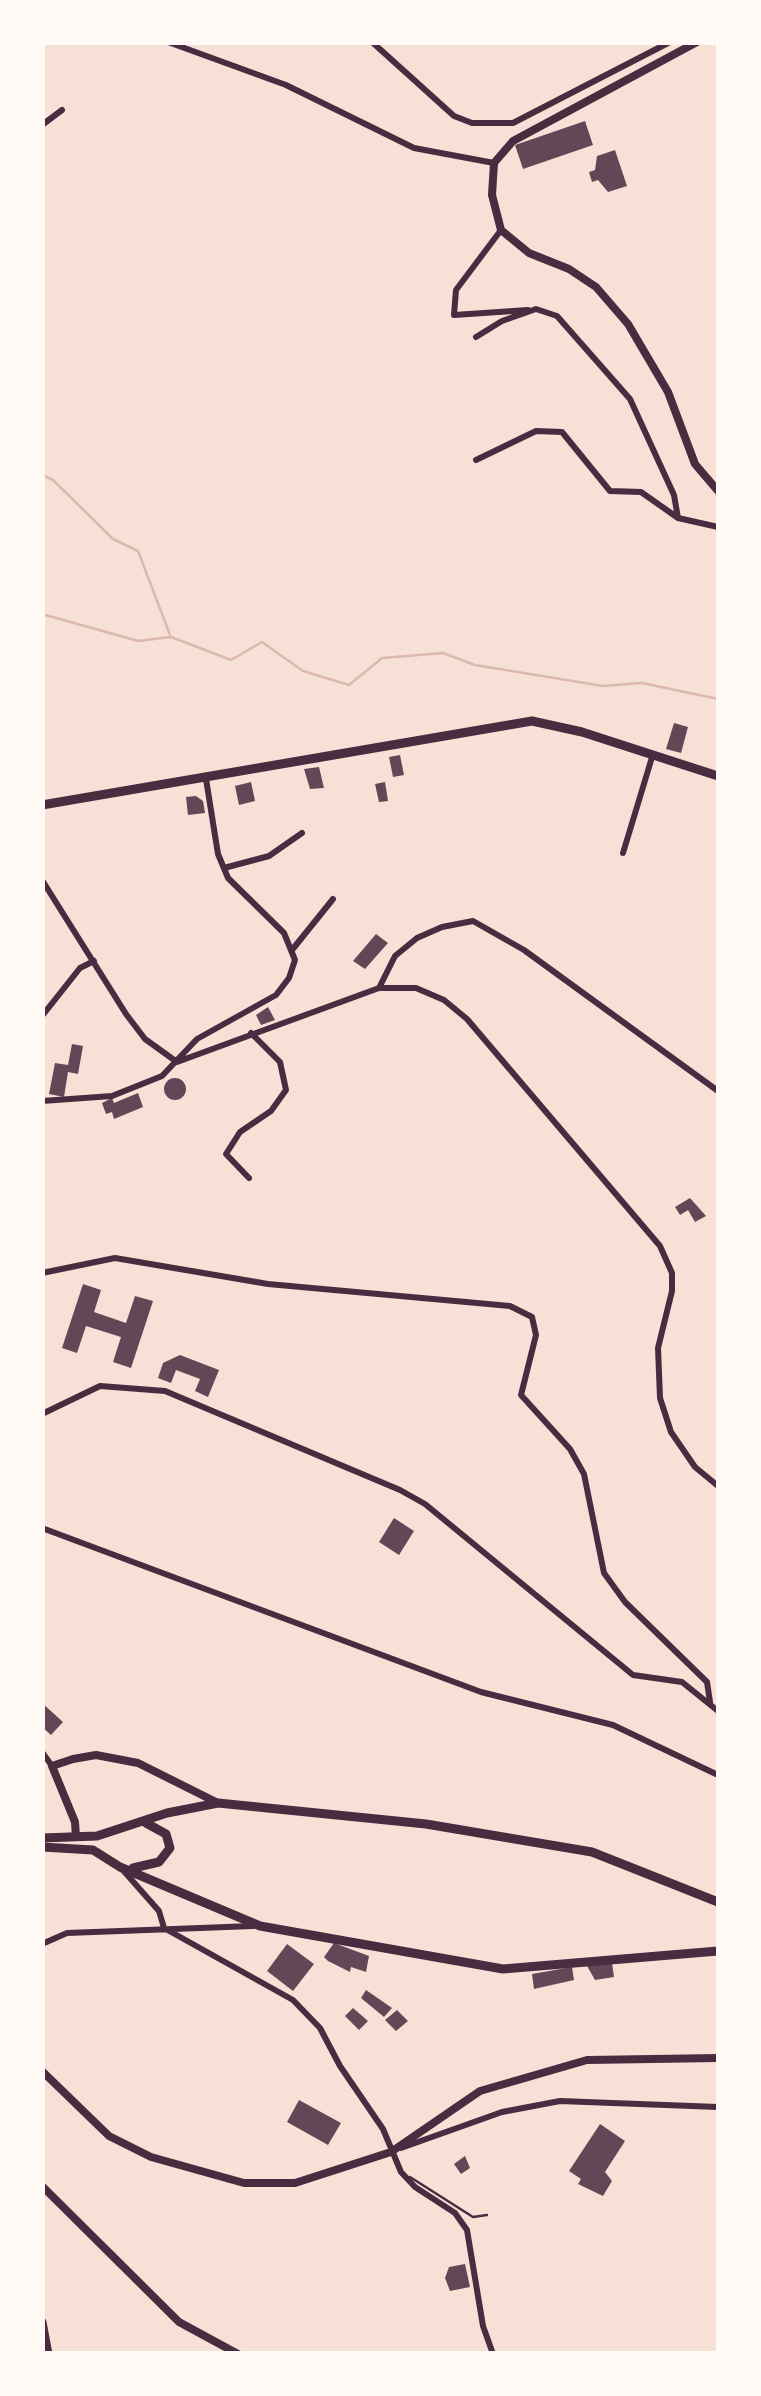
<!DOCTYPE html>
<style>
body{margin:0}
#map{position:relative;width:761px;height:2396px;overflow:hidden;background:#f7e1d7;font-family:Cabin,sans-serif}
canvas{display:block}
.frame{position:absolute;inset:0;border:45px solid #fffaf5;pointer-events:none}
</style>
<div id="map">
<canvas width="761" height="2396"></canvas>
<div class="frame"></div>
</div>
<script>
const ctx = document.querySelector('canvas').getContext('2d');
ctx.lineJoin = 'round';
function shape(rows) {
  const path = new Path2D();
  for (const r of rows) {
    if (r.length === 3) {
      path.moveTo(r[0] + r[2], r[1]);
      path.arc(r[0], r[1], r[2], 0, 2 * Math.PI);
      continue;
    }
    path.moveTo(r[0], r[1]);
    for (let i = 2; i < r.length; i += 2) path.lineTo(r[i], r[i + 1]);
  }
  return path;
}
function stroke(path, color, width, dash) {
  ctx.strokeStyle = color;
  ctx.lineWidth = width;
  ctx.lineCap = dash ? 'butt' : 'round';
  ctx.setLineDash(dash || []);
  ctx.stroke(path);
}
function fill(path, color) {
  ctx.fillStyle = color;
  ctx.fill(path, 'evenodd');
}
const stream = shape([
 [42,475,53,480,113,539,138,551,170,635],
 [42,614,138,641,171,637,231,660,262,642,303,671,349,685,382,658,443,653,475,665,603,686,642,683,718,699]
]);
const building = shape([
 [585,121,593,145,523,169,515,145],
 [615,150,627,186,608,192,598,180,592,182,589,172,595,170,597,156],
 [674,723,688,727,681,753,666,749],
 [400,755,404,775,393,777,389,757],
 [319,767,324,788,310,789,304,769],
 [251,782,255,801,239,805,235,786],
 [385,782,388,801,379,802,375,784],
 [196,796,203,801,205,813,188,815,186,797],
 [376,934,388,943,365,969,353,961],
 [268,1007,275,1020,261,1025,256,1015],
 [72,1044,83,1046,78,1074,68,1072,64,1097,49,1094,55,1063,68,1065],
 [175,1089,11],
 [138,1093,143,1107,114,1119,112,1112,106,1114,102,1103,112,1098,114,1103],
 [690,1198,706,1216,695,1222,688,1210,680,1215,675,1207],
 [83,1284,101,1290,94,1312,126,1323,135,1296,153,1301,131,1368,113,1362,121,1337,86,1326,77,1353,62,1348],
 [180,1355,219,1370,208,1397,195,1391,200,1379,176,1370,171,1383,158,1378,163,1363],
 [394,1518,414,1531,399,1555,379,1542],
 [42,1703,63,1722,51,1735,42,1727],
 [334,1943,369,1956,366,1972,351,1967,350,1972,328,1961,324,1957],
 [287,1944,314,1964,293,1991,267,1971],
 [612,1963,614,1977,595,1980,587,1966],
 [572,1967,574,1980,534,1989,532,1974],
 [366,1990,392,2008,384,2017,361,1998],
 [353,2008,368,2021,359,2030,345,2016],
 [397,2010,408,2021,396,2031,385,2020],
 [299,2100,341,2123,328,2145,287,2122],
 [600,2124,625,2141,605,2172,612,2181,603,2196,578,2184,581,2179,569,2171],
 [465,2156,470,2168,461,2174,454,2164],
 [465,2264,470,2287,450,2291,445,2278,449,2267]
]);
const service = shape([
 [410,2177,473,2217,487,2215]
]);
const minor = shape([
 [168,42,286,85,414,148,494,163],
 [372,42,454,116,472,123,513,123,670,42],
 [42,125,62,110],
 [501,230,456,290,454,315,528,310],
 [476,337,502,321,536,309,557,316,630,399,674,495,678,518],
 [476,460,536,431,562,432,610,491,641,492,678,518,718,527],
 [623,853,653,754],
 [224,868,269,856,302,833],
 [42,880,126,1014,145,1039,177,1062,379,988,416,988,444,1000,467,1019,660,1246,672,1273,672,1291,658,1348,660,1398,671,1432,695,1467,718,1486],
 [292,950,333,899],
 [379,988,395,956,417,938,442,927,473,921,524,950,718,1091],
 [42,1016,80,968,94,961],
 [42,1101,112,1096,162,1076,197,1039,276,995,289,978,295,960,284,933,228,878,218,854,206,779],
 [249,1178,226,1154,240,1132,271,1111,286,1090,280,1062,251,1033],
 [42,1273,115,1258,268,1284,510,1306,532,1317,536,1335,521,1395,570,1449,584,1474,604,1573,625,1602,707,1682,710,1702],
 [42,1414,100,1386,165,1391,400,1490,425,1504,633,1675,682,1682,718,1711],
 [42,1528,481,1692,613,1725,718,1775],
 [42,1752,52,1766],
 [122,1869,159,1911,164,1928,293,2000,320,2028,340,2066,383,2129,401,2172,415,2187,455,2213,467,2230,483,2326,493,2354],
 [42,1944,67,1933,253,1926],
 [401,2148,502,2112,560,2101,718,2107]
]);
const tertiary = shape([
 [697,42,513,141,494,163,492,195,501,230,529,253,569,269,596,287,628,324,668,392,695,464,718,491],
 [76,1837,75,1822,52,1766,73,1759,96,1755,138,1763,218,1803],
 [42,2071,109,2136,151,2157,244,2183,295,2183,391,2152,480,2091,587,2060,718,2058],
 [42,2186,179,2322,238,2354]
]);
const secondary = shape([
 [42,805,532,721,582,732,718,776],
 [42,1838,97,1836,167,1813,218,1803,426,1824,592,1852,718,1902],
 [42,1847,93,1850,120,1867,260,1926,503,1969,718,1951],
 [133,1868,159,1862,170,1848,166,1834,146,1823]
]);
const primary = shape([
 [42,2322,48,2354]
]);
stroke(stream, '#dcb8b0', 2.5);
fill(building, '#644757');
stroke(service, '#4a2c40', 2.5);
stroke(minor, '#4a2c40', 6);
stroke(tertiary, '#4a2c40', 8);
stroke(secondary, '#4a2c40', 9);
stroke(primary, '#4a2c40', 9);
</script>
